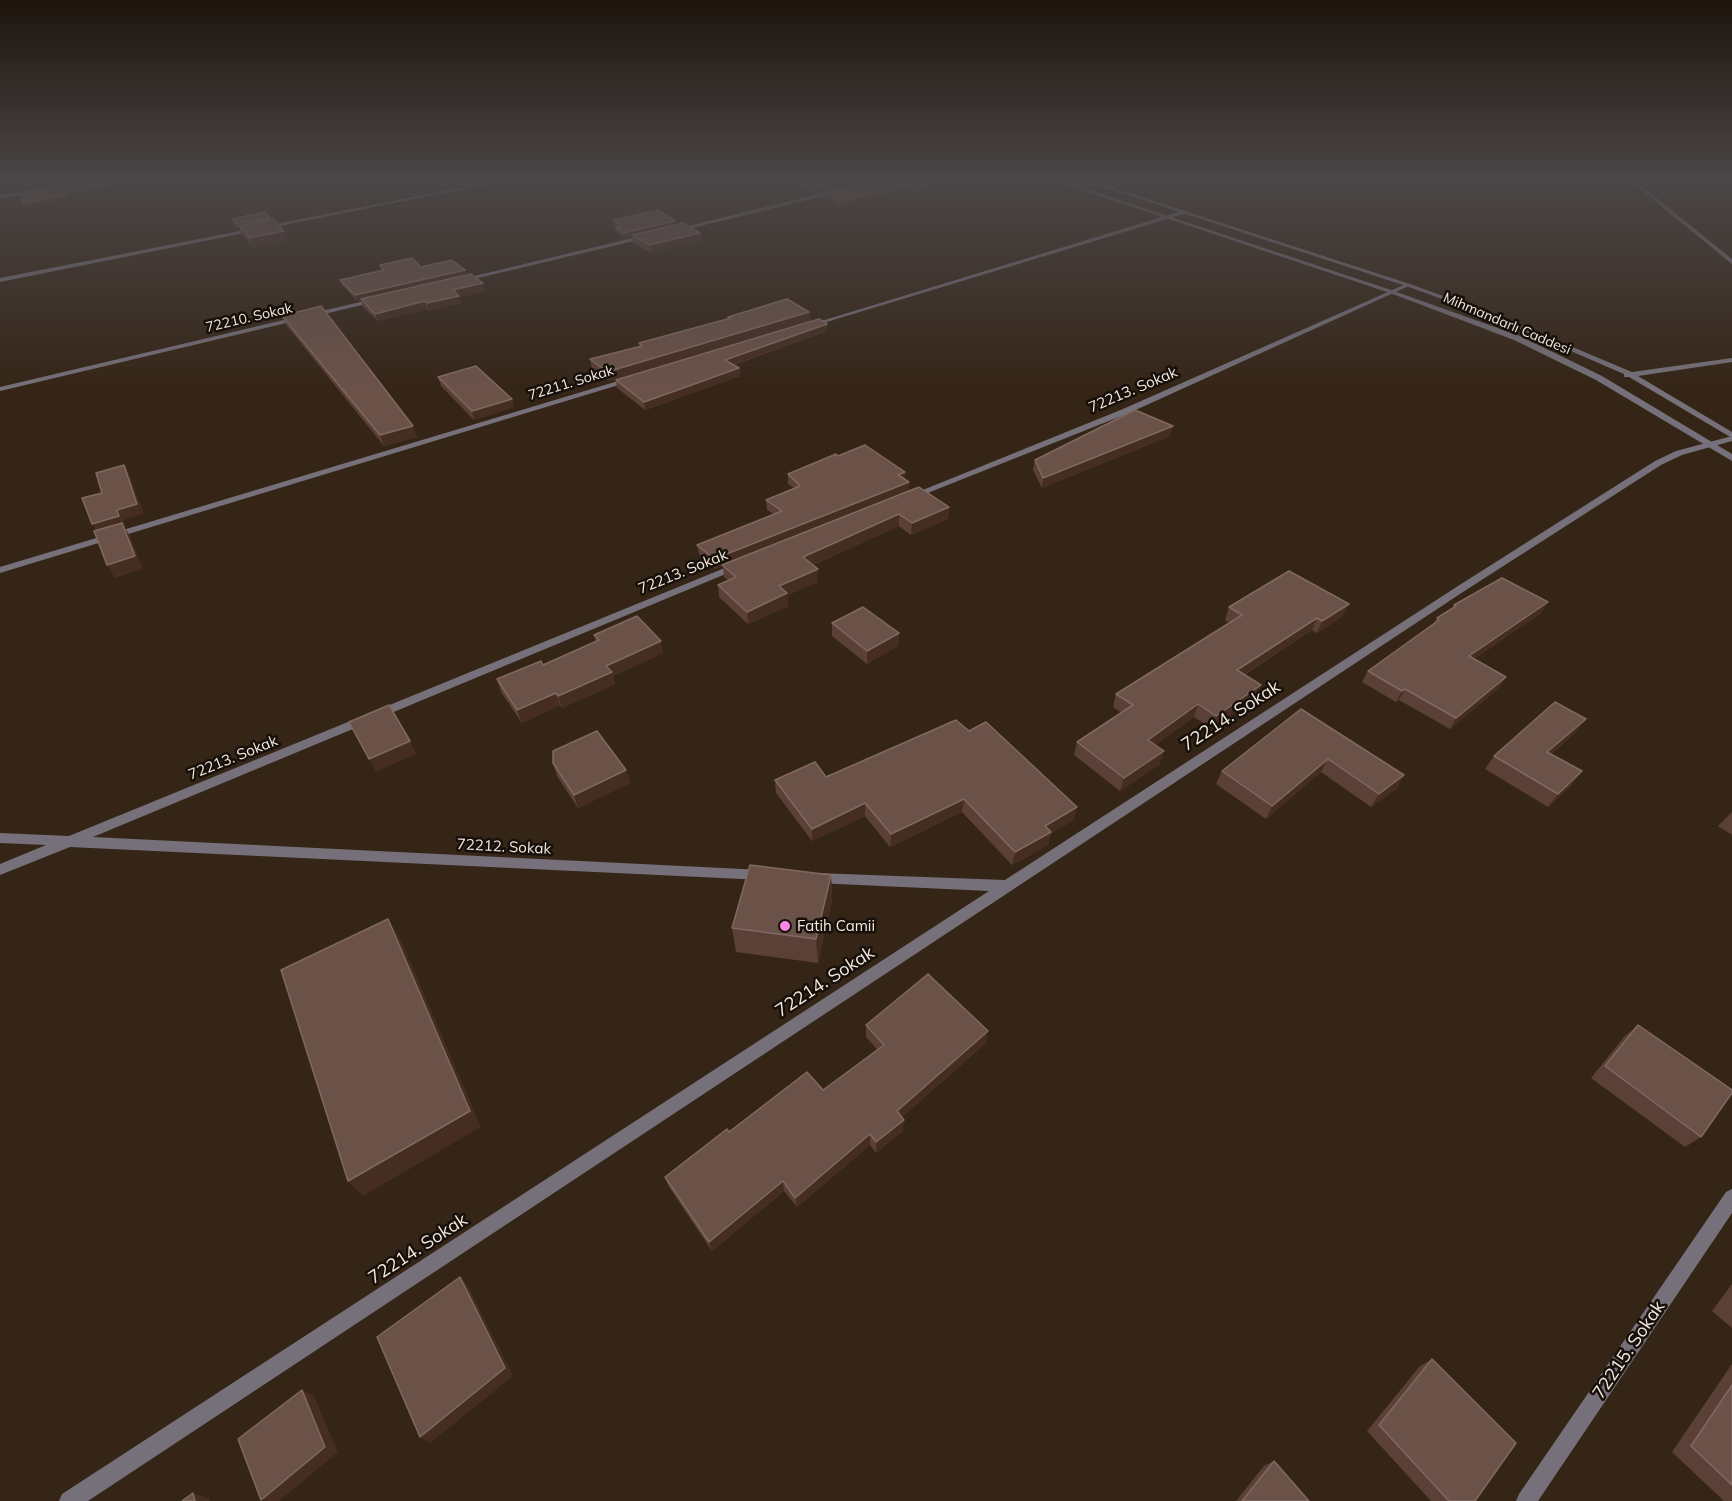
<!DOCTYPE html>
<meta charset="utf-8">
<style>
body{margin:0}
canvas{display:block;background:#352517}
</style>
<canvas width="1732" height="1501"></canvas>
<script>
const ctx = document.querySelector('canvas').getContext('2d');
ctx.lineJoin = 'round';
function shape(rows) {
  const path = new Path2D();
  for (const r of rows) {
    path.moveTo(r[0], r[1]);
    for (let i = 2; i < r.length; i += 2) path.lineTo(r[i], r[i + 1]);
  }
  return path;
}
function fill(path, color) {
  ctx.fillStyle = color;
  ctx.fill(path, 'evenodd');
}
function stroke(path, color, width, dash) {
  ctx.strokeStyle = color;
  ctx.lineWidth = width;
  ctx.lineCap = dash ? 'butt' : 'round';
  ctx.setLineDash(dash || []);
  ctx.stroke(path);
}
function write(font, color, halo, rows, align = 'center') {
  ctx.font = font + ' Mulish,sans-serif';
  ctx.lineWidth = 5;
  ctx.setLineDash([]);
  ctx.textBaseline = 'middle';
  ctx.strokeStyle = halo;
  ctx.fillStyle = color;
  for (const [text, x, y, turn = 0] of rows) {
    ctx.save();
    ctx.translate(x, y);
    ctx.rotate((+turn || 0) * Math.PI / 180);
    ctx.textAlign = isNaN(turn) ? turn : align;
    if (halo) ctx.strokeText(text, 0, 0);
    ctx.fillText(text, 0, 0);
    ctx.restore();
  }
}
const minor = shape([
 [1628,179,1633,179,1732,259,1732,264,1628,179],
 [839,189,841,192,675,232,672,230,839,189],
 [39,190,37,193,0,199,0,195,39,190],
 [1185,210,1187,213,810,327,805,326,1185,210],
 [649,234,651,237,461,282,458,280,649,234],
 [1406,284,1411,285,1129,413,915,498,912,499,908,496,1123,409,1406,284],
 [377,298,380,300,379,301,0,391,0,387,377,298],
 [628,378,635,380,0,573,0,567,628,378],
 [1732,436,1732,441,1682,455,1661,465,1466,590,88,1501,59,1501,62,1494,989,891,816,883,811,882,809,878,811,874,816,873,1005,880,1458,586,1655,461,1676,451,1732,436],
 [737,563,742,566,740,568,93,837,763,870,768,871,770,875,768,879,763,880,70,847,0,875,0,864,46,845,0,843,0,833,69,836,737,563],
 [1732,1189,1732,1213,1538,1501,1516,1501,1519,1494,1726,1192,1732,1189]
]);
const tertiary = shape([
 [505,179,514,179,0,282,0,278,505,179],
 [1049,179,1056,179,1394,291,1520,336,1602,376,1732,454,1732,461,1596,380,1514,340,1390,293,1049,179],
 [1079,179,1086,179,1410,284,1496,315,1632,372,1732,358,1732,362,1638,376,1732,432,1732,438,1629,377,1624,377,1624,374,1492,317,1406,286,1079,179]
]);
const wall = shape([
 [819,179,876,179,814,193,801,188,801,183],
 [884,179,975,179,947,186,944,185,914,193,907,190,841,206,823,198,823,193],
 [232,219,271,219,288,241,253,248,243,236,240,229,238,229,234,224],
 [614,220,675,221,676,225,700,233,701,241,651,253,633,243,632,236,625,238,616,232,615,227,617,227,615,225],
 [380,265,421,267,466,275,483,283,485,291,459,297,461,303,429,311,427,309,378,321,363,307,361,300,357,301,342,285,340,280,382,270],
 [809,312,810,321,609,381,592,368,590,359,639,346,639,343,728,319,728,317],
 [282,316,417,437,384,446,287,326],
 [827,324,827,331,733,365,739,368,740,376,645,410,617,388,616,380],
 [438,377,512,399,514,407,474,420,441,386],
 [1170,436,1042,488,1033,470,1035,460],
 [838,456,905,472,905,480,909,482,908,491,949,507,948,519,911,535,899,526,813,565,818,582,788,595,788,606,748,624,719,597,718,585,728,580,724,577,723,566,715,569,699,554,697,545,774,514,767,510,766,500,794,488,788,484,788,474],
 [1454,605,1541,613,1474,659,1506,677,1499,688,1450,729,1399,700,1396,702,1362,682,1368,671,1434,623,1437,618,1452,609],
 [1229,607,1343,616,1317,633,1312,630,1244,675,1256,697,1211,728,1194,717,1155,745,1160,764,1120,791,1074,755,1077,742,1122,713,1113,707,1116,694,1230,623,1225,620],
 [832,623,899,633,898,646,867,664,832,636],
 [594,635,663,653,613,676,615,684,562,708,560,705,522,723,501,692,497,679,543,665,596,642],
 [1301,709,1404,775,1396,789,1371,807,1321,772,1266,819,1216,784,1222,771],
 [956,720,1074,820,1051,833,1048,845,1012,865,962,812,890,847,865,816,812,841,776,793,775,780,826,777],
 [1576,732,1551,754,1572,785,1548,807,1485,769,1494,756],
 [553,763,626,770,630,783,578,808,557,776],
 [1732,812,1732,835,1718,826],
 [831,875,832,900,818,963,736,952,732,928],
 [866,1025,986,1043,902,1117,903,1131,876,1153,870,1145,797,1207,784,1191,712,1251,669,1187,665,1177,729,1132,823,1090,878,1050,866,1037],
 [1638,1025,1701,1137,1685,1147,1591,1078,1624,1037],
 [1732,1284,1732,1328,1712,1311],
 [1432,1359,1475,1501,1431,1501,1367,1431,1420,1366],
 [1732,1364,1732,1501,1724,1501,1672,1452],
 [1274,1461,1309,1501,1236,1501,1264,1466]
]);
const shadedWall = shape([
 [61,179,95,179,22,189,20,185],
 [856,179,876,179,814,193,813,189],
 [958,179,975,179,947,186,947,182],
 [944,180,944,185,914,193,914,188],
 [111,184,113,189,69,196,70,199,25,208,23,204,64,191],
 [908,185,907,190,841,206,840,201],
 [270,218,272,222,239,226,240,229,238,229,236,224],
 [675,221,676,226,625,238,624,233],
 [284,231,288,241,253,248,249,238],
 [700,233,701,241,651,253,649,245],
 [465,270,466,275,357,301,355,295],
 [483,283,485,291,459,297,461,303,429,311,427,303,453,290],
 [425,301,427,309,378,321,375,314],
 [809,312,810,321,609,381,607,372],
 [827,324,827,331,725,367,725,360],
 [739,368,740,376,645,410,644,402],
 [512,399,514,407,474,420,472,411],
 [413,426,417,437,384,446,380,435],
 [1173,426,1170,436,1042,488,1043,478],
 [124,465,130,476,144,514,123,520,126,527,124,527,130,536,143,569,115,578,107,565,99,535,92,524,117,510],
 [905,472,905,482,898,475],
 [909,482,908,491,715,569,714,559],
 [949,507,948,519,911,535,912,523],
 [899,514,899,526,803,569,803,557],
 [818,569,818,582,788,595,788,606,748,624,747,612,779,586],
 [1548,602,1541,613,1463,667,1469,656],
 [1349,604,1343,616,1317,633,1322,621],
 [1317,618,1312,630,1232,682,1237,670],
 [899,633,898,646,867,664,867,651],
 [661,641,663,653,613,676,615,684,562,708,558,696,606,666],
 [1506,677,1499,688,1450,729,1456,718],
 [1261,685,1256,697,1211,728,1216,716],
 [1405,689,1399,700,1396,702,1402,691],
 [556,693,560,705,522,723,517,710],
 [1198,704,1194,717,1144,753,1148,740],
 [1586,719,1576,732,1537,765,1547,752],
 [410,741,416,754,376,772,369,759],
 [1164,751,1160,764,1120,791,1124,778],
 [1328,759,1321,772,1266,819,1272,806],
 [626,770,630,783,578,808,574,795],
 [1582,771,1572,785,1548,807,1558,794],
 [1404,775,1396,789,1371,807,1379,794],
 [964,799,962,812,890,847,891,834],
 [865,803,865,816,812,841,812,829],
 [1077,807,1074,820,1051,833,1048,845,1012,865,1015,852,1045,826],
 [831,875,832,900,818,963,816,939],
 [388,919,400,938,481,1127,363,1196,348,1181],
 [988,1031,986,1043,896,1122,897,1111],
 [904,1120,903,1131,876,1153,876,1142],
 [870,1134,870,1145,797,1207,795,1198],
 [783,1181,784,1191,712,1251,709,1242],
 [460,1277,468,1286,513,1376,430,1443,420,1437],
 [302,1390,314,1396,338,1452,279,1501,265,1501,261,1500],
 [193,1493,209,1498,210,1501,195,1501]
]);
const building = shape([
 [19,179,61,179,20,185,19,179],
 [100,179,108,179,111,184,64,191,68,194,23,204,21,192,100,179],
 [819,179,856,179,813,189,801,183,819,179],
 [884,179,958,179,947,182,944,180,914,188,908,185,840,201,823,193,884,179],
 [658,210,675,221,624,233,615,227,622,226,614,220,658,210],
 [265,212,270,218,236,224,232,219,265,212],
 [273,219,284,231,249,238,239,226,273,219],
 [683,223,700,233,649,245,632,235,683,223],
 [412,258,421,267,452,260,465,270,355,295,340,280,384,270,380,265,412,258],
 [471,274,483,283,453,290,459,296,427,303,425,301,375,314,361,299,471,274],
 [787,299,809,312,607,372,590,359,642,346,639,343,731,318,728,317,787,299],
 [321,306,413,426,380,435,282,316,321,306],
 [819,319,827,324,725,360,739,368,644,402,616,380,819,319],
 [476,366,512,399,472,411,438,377,476,366],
 [1135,410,1173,426,1043,478,1035,460,1135,410],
 [865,445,905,472,898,475,909,482,714,559,697,545,782,511,766,500,800,486,788,474,836,454,838,456,865,445],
 [124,465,137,504,117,510,119,516,92,524,82,498,102,493,96,473,124,465],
 [919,487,949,507,912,523,899,514,803,557,818,569,779,586,787,593,747,612,718,585,736,577,722,565,919,487],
 [122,523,135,556,107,565,94,531,122,523],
 [1289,571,1349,604,1322,621,1317,618,1237,670,1261,685,1216,716,1198,704,1148,740,1164,751,1124,778,1077,742,1133,705,1116,694,1242,615,1229,607,1289,571],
 [1502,578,1548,602,1469,656,1506,677,1456,718,1405,689,1402,691,1368,671,1439,620,1437,618,1456,606,1454,605,1502,578],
 [863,607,899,633,867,651,832,623,863,607],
 [637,616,661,641,606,666,612,672,558,696,556,693,517,710,497,679,541,661,543,665,599,640,594,635,637,616],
 [1555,702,1586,719,1547,752,1582,771,1558,794,1494,756,1555,702],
 [389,705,410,741,369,759,349,722,389,705],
 [1301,709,1404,775,1379,794,1328,759,1272,806,1222,771,1301,709],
 [956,720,969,731,986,722,1077,807,1045,826,1051,832,1015,852,964,799,891,834,865,803,812,829,775,780,815,762,826,777,956,720],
 [597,731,626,770,574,795,553,763,553,751,597,731],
 [750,865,831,875,816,939,732,928,750,865],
 [388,919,470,1111,348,1181,281,970,388,919],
 [928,974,988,1031,897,1111,904,1120,876,1142,870,1134,795,1198,783,1181,709,1242,665,1177,727,1129,729,1132,807,1072,823,1090,884,1045,866,1025,928,974],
 [1638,1025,1732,1090,1732,1093,1701,1137,1605,1066,1638,1025],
 [460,1277,505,1368,420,1437,377,1337,460,1277],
 [1432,1359,1516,1443,1475,1501,1449,1501,1379,1425,1432,1359],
 [1732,1385,1732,1485,1691,1446,1732,1385],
 [302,1390,325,1447,261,1500,238,1439,302,1390],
 [1274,1461,1309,1501,1242,1501,1274,1461],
 [193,1493,195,1501,182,1501,193,1493]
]);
const markers = [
 [785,926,6,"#fc86e4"]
];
const farStreetnames = [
 ["72210. Sokak",249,318,-13],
 ["Mihmandarlı Caddesi",1507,324,23],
 ["72211. Sokak",571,383,-17]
];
const streetNames = [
 ["72213. Sokak",1133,390,-23],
 ["72213. Sokak",683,572,-22],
 ["72213. Sokak",233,758,-22],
 ["72212. Sokak",504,847,3]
];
const poiNames = [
 ["Fatih Camii",797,926]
];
const nearStreetnames = [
 ["72214. Sokak",1231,716,-33],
 ["72214. Sokak",825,982,-33],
 ["72214. Sokak",418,1249,-33],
 ["72215. Sokak",1629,1350,-56]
];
fill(minor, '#757079');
fill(tertiary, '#757079');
fill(wall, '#5a4037');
fill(shadedWall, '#452d22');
fill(building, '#6b5249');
stroke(building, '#806960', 1.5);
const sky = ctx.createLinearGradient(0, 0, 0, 389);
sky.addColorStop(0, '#1d140d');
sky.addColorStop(0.46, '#4b4647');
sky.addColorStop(1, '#4b464700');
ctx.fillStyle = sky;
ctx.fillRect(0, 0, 1732, 389);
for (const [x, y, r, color] of markers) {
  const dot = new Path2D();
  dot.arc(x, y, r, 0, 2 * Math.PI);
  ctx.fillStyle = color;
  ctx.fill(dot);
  stroke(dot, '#17100a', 2);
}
write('14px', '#f3e8df', '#17100a', farStreetnames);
write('15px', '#f3e8df', '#17100a', streetNames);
write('15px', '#f3e8df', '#17100a', poiNames, 'left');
write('18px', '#f3e8df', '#17100a', nearStreetnames);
</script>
